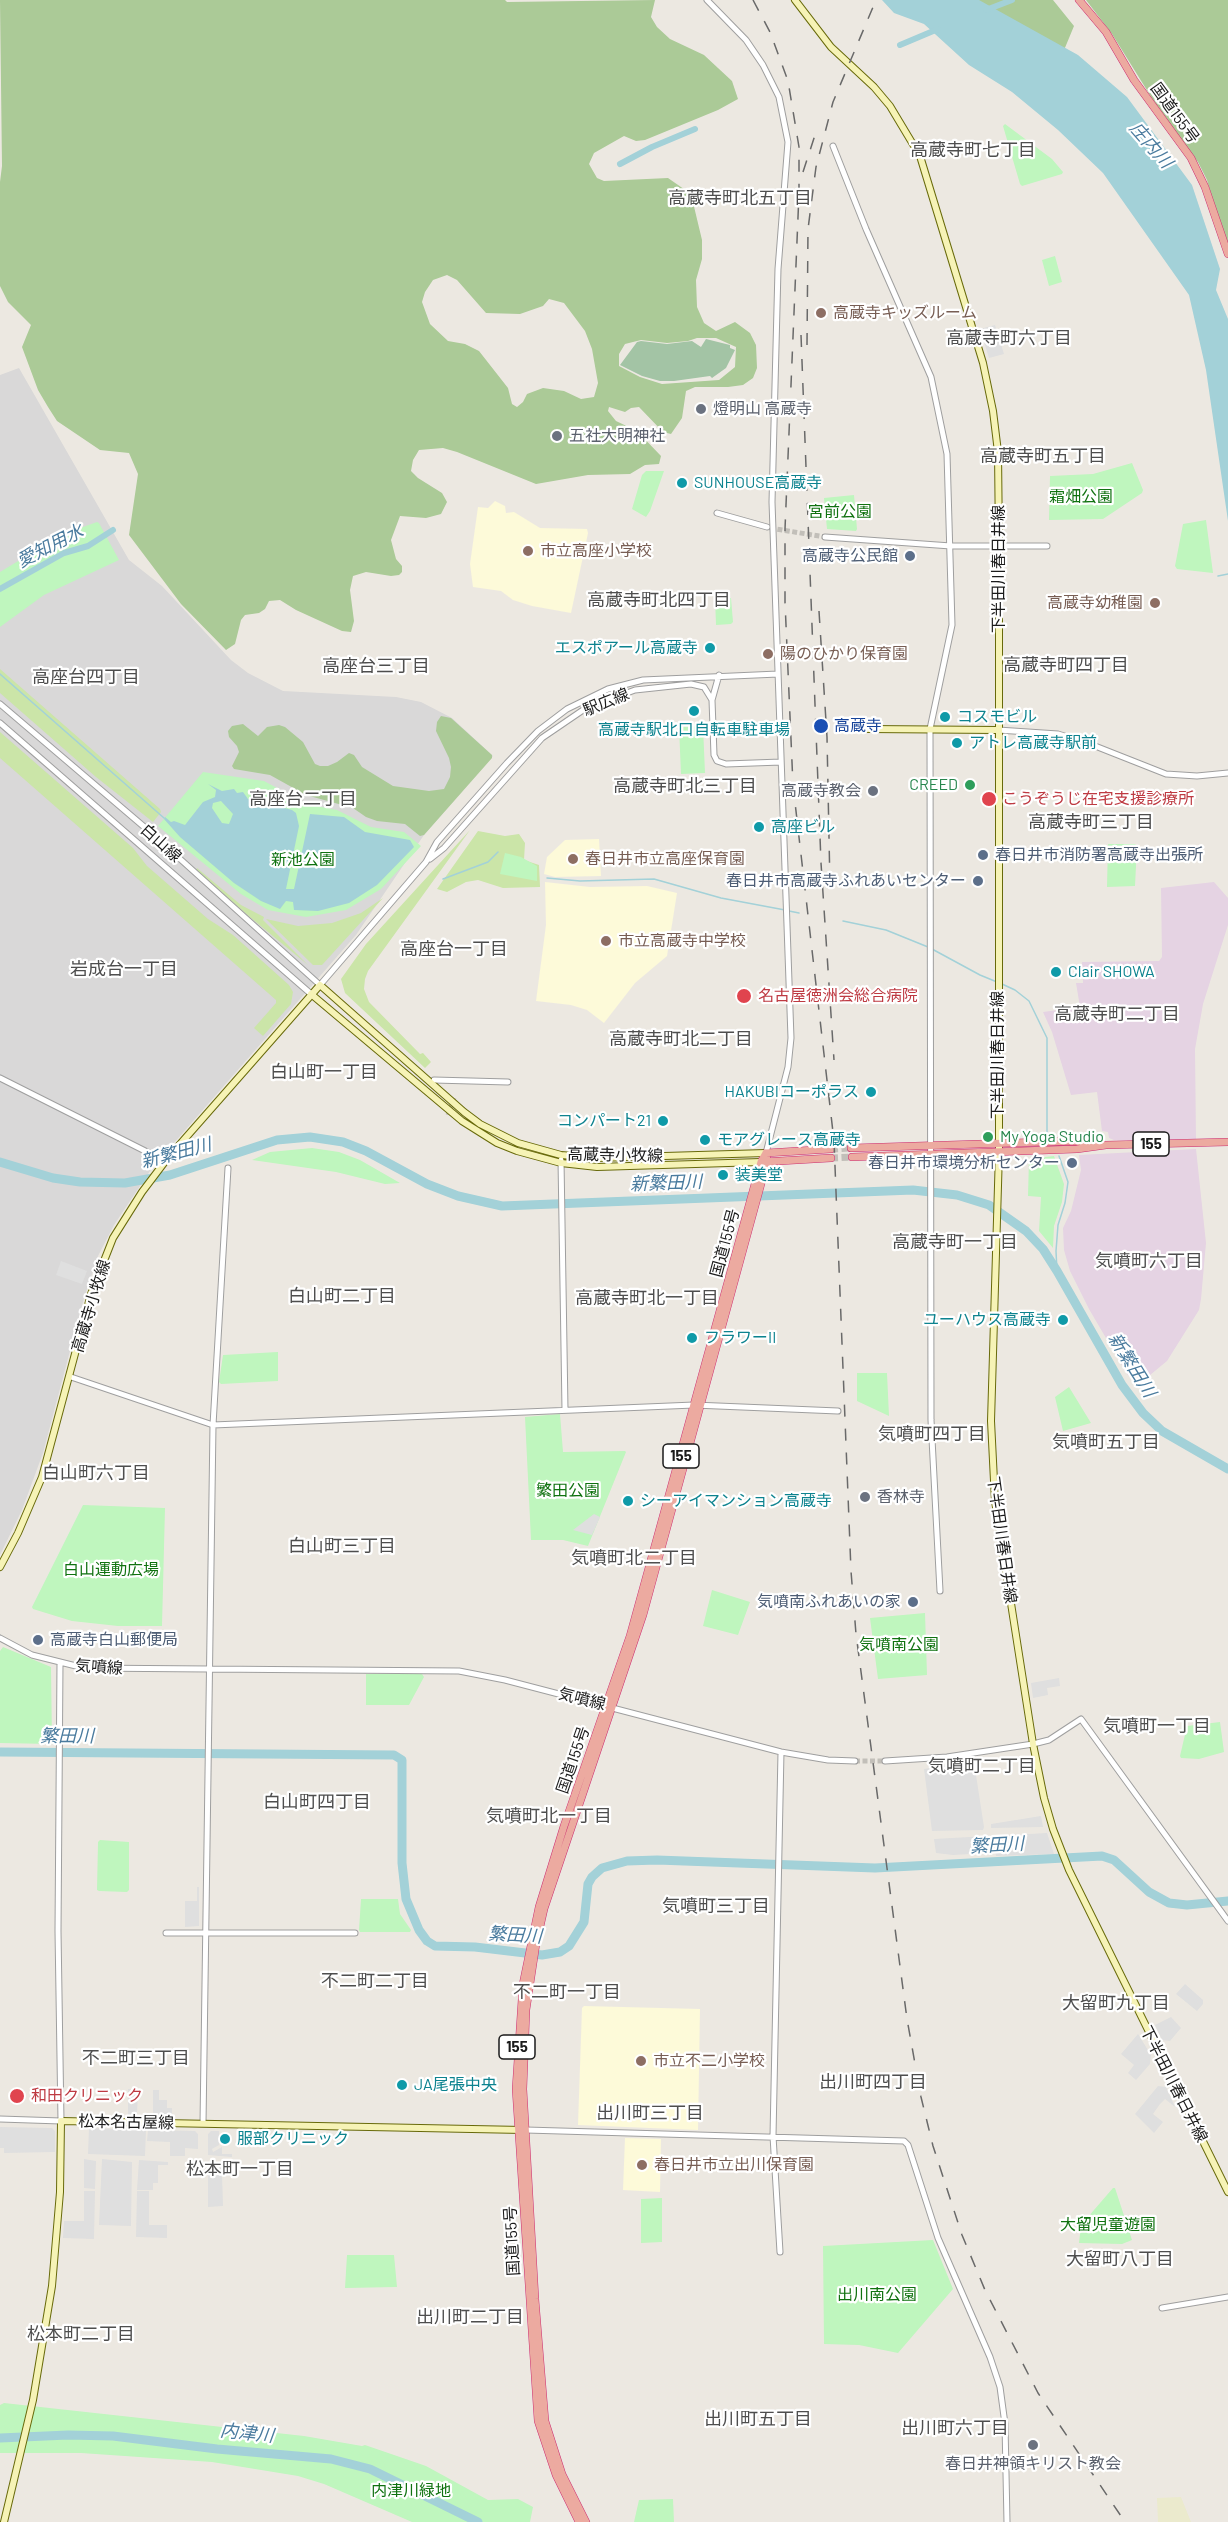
<!DOCTYPE html>
<meta charset="utf-8">
<style>
body{margin:0}
canvas{display:block;background:#ece8e1}
</style>
<canvas width="1228" height="2522"></canvas>
<script>
const ctx = document.querySelector('canvas').getContext('2d');
ctx.lineJoin = 'round';
function fill(path, color) {
  ctx.fillStyle = color;
  ctx.fill(path, 'evenodd');
}
function shape(rows) {
  const path = new Path2D();
  for (const r of rows) {
    path.moveTo(r[0], r[1]);
    for (let i = 2; i < r.length; i += 2) path.lineTo(r[i], r[i + 1]);
  }
  return path;
}
function stroke(path, color, width, dash) {
  ctx.strokeStyle = color;
  ctx.lineWidth = width;
  ctx.lineCap = dash ? 'butt' : 'round';
  ctx.setLineDash(dash || []);
  ctx.stroke(path);
}
function write(font, color, halo, rows, align = 'center') {
  ctx.font = font + ' Barlow,"Noto Sans JP",sans-serif';
  ctx.lineWidth = 4.5;
  ctx.setLineDash([]);
  ctx.textBaseline = 'middle';
  ctx.strokeStyle = halo;
  ctx.fillStyle = color;
  for (const [text, x, y, turn = 0] of rows) {
    ctx.save();
    ctx.translate(x, y);
    ctx.rotate((+turn || 0) * Math.PI / 180);
    ctx.textAlign = isNaN(turn) ? turn : align;
    if (halo) ctx.strokeText(text, 0, 0);
    ctx.fillText(text, 0, 0);
    ctx.restore();
  }
}
const residential = shape([
 [19,368,129,560,162,586,231,660,248,673,283,691,396,697,421,702,452,718,493,756,424,835,356,935,152,1168,114,1225,98,1256,84,1298,43,1453,22,1510,0,1555,0,375]
]);
const industrial = shape([
 [1214,882,1228,898,1228,925,1203,1004,1195,1049,1196,1140,1114,1140,1109,1138,1108,1132,1102,1131,1097,1092,1071,1095,1052,1032,1043,1012,1080,1007,1076,983,1083,983,1082,962,1159,961,1162,957,1161,888],
 [1196,1149,1206,1243,1201,1299,1199,1310,1167,1361,1138,1385,1127,1374,1089,1309,1070,1271,1064,1250,1063,1228,1071,1211,1081,1170,1079,1155]
]);
const education = shape([
 [495,501,505,506,506,513,514,512,540,528,587,529,588,533,571,613,532,606,513,600,501,591,473,587,470,564,478,507,488,508],
 [599,839,601,876,555,877,544,874,547,857,565,840],
 [545,882,590,887,647,886,677,893,667,956,635,983,604,1023,587,1010,571,1005,536,1001,546,925],
 [584,2006,700,2009,698,2130,578,2125,582,2008],
 [625,2138,661,2139,660,2192,623,2190]
]);
const farmland = shape([
 [1181,2497,1191,2522,1158,2522,1157,2498]
]);
const grass = shape([
 [0,669,160,809,161,812,153,822,96,777,0,693],
 [0,732,133,848,147,866,208,919,233,935,289,985,293,992,291,1004,263,1036,254,1028,276,1003,276,1000,0,758],
 [470,830,368,971,365,979,364,989,369,1002,420,1054,423,1053,431,1062,425,1068,345,993,341,979,366,944],
 [478,831,505,836,519,834,525,843,524,860,539,865,540,887,503,888,478,880,466,882,447,892,437,889],
 [197,868,241,905,264,917,263,920,308,965,251,918,196,870],
 [383,898,322,965,313,965,266,919,298,926,332,923,361,913]
]);
const forest = shape([
 [0,0,505,0,507,2,655,0,651,17,657,27,670,39,704,55,732,81,738,99,718,110,645,140,636,141,624,136,594,153,589,164,597,178,604,181,668,178,691,194,702,240,702,259,696,280,697,307,704,323,716,331,735,322,750,333,756,345,757,368,753,378,743,385,728,387,695,387,686,391,682,418,671,434,663,432,639,407,631,408,625,412,609,407,608,411,616,421,637,431,661,456,659,464,645,465,630,474,588,475,536,484,457,452,443,448,419,450,413,460,411,471,418,478,442,493,447,502,441,514,426,518,400,516,391,540,396,559,402,566,402,572,399,575,391,576,366,572,353,576,350,590,354,621,351,632,342,631,296,610,280,600,269,601,265,609,259,613,245,615,241,620,235,644,226,650,181,604,129,535,138,474,129,453,100,450,57,421,48,407,38,390,22,347,31,325,8,302,0,286,0,182,2,166],
 [447,275,457,280,486,313,520,314,543,306,549,299,564,303,585,331,592,349,598,383,594,397,581,399,564,391,543,388,527,394,523,402,517,407,512,404,508,388,479,351,465,344,448,341,430,324,422,302,425,292,433,280],
 [697,338,716,338,736,347,735,367,719,380,662,384,640,377,619,366,619,354,625,344,641,340,667,343,688,341],
 [925,0,1053,0,1074,26,1062,55],
 [1086,0,1228,0,1228,255,1207,180,1198,162,1163,116,1112,34],
 [441,716,451,718,492,755,492,758,424,835,420,836,405,824,377,821,366,817,353,808,306,795,270,775,234,769,232,766,239,752,237,746,229,737,228,731,232,726,243,724,258,736,267,727,279,725,285,727,303,742,315,764,320,766,328,766,337,762,349,753,354,755,362,767,393,786,429,791,444,789,450,777,451,767,449,758,436,731,437,722]
]);
const cemetery = shape([
 [706,339,730,345,730,348,735,350,726,368,712,378,710,376,674,381,660,381,642,376,620,365,637,342,641,341,667,344,692,341,701,347]
]);
const park = shape([
 [1005,124,1052,159,1063,172,1062,174,1022,186,1020,184,1003,126],
 [1055,256,1062,282,1049,286,1042,260],
 [1132,463,1143,490,1142,493,1103,519,1049,520,1050,476,1093,474],
 [646,471,664,471,650,511,646,517,632,509,642,475],
 [854,495,857,529,856,531,827,529,824,498],
 [1206,520,1213,573,1177,569,1175,566,1183,524],
 [97,522,99,523,119,560,44,595,0,627,0,572,63,534],
 [715,598,731,598,733,622,731,624,716,625],
 [703,726,705,773,681,774,679,727],
 [203,772,264,781,307,804,337,810,371,827,404,832,421,846,381,889,346,910,306,917,268,910,241,894,158,826],
 [1108,844,1135,844,1137,846,1135,886,1107,887],
 [505,853,521,857,537,866,537,881,500,874],
 [312,1148,339,1152,360,1160,400,1183,385,1184,336,1172,252,1160,270,1152],
 [1054,1156,1064,1184,1062,1202,1054,1226,1053,1248,1039,1231,1041,1197,1028,1196,1029,1159],
 [278,1352,278,1381,221,1384,219,1382,223,1355],
 [857,1373,887,1373,889,1416,857,1401],
 [1069,1387,1091,1423,1063,1431,1055,1397],
 [560,1414,563,1452,625,1451,626,1452,588,1546,563,1540,531,1540,525,1417],
 [83,1505,165,1508,162,1626,118,1626,72,1621,33,1609,32,1607],
 [712,1590,750,1602,738,1635,703,1626],
 [925,1613,927,1675,878,1679,870,1618],
 [3,1647,51,1667,52,1744,0,1743,0,1651],
 [366,1674,422,1674,424,1677,409,1705,366,1705],
 [1220,1722,1224,1752,1199,1759,1181,1758,1180,1756,1187,1726],
 [100,1840,129,1842,129,1890,127,1892,99,1891,97,1890,98,1842],
 [361,1899,398,1899,400,1914,411,1930,410,1932,360,1932,359,1930],
 [1113,2188,1115,2188,1132,2240,1122,2244,1079,2243,1081,2225],
 [662,2198,662,2242,641,2243,641,2199],
 [933,2240,953,2289,898,2353,859,2345,824,2344,823,2246],
 [347,2255,394,2255,397,2287,345,2288],
 [4,2403,304,2436,362,2446,365,2445,426,2466,488,2500,518,2499,533,2507,530,2522,412,2522,324,2484,298,2476,212,2462,81,2453,0,2453,0,2405],
 [673,2499,674,2522,634,2522,639,2500]
]);
const parking = shape([
 [995,325,1004,354,989,358,980,329],
 [61,1261,87,1271,82,1284,56,1275],
 [594,1514,600,1517,592,1535,573,1530],
 [1059,1678,1060,1686,1047,1688,1048,1695,1033,1698,1031,1683],
 [972,1760,974,1762,984,1827,983,1830,932,1831,924,1769,944,1766,947,1762],
 [1041,1816,1043,1827,991,1828,991,1824],
 [1047,1833,1054,1854,996,1856,993,1838,994,1836],
 [987,1836,988,1853,953,1855,936,1853,934,1839],
 [197,1887,199,1887,199,1926,185,1927,185,1901,197,1901],
 [1185,1984,1203,2000,1203,2004,1197,2011,1176,1994],
 [1171,2017,1181,2028,1170,2041,1162,2040,1155,2025],
 [1138,2034,1151,2055,1150,2064,1136,2080,1128,2073,1134,2065,1121,2054],
 [1158,2086,1166,2087,1175,2107,1165,2099,1160,2104,1153,2114,1163,2122,1154,2133,1135,2114],
 [128,2089,138,2089,137,2115,128,2115],
 [153,2090,159,2090,159,2100,167,2100,167,2108,172,2108,172,2115,153,2115],
 [0,2127,52,2128,55,2131,55,2152,4,2153,4,2148,0,2148],
 [89,2128,146,2130,145,2156,88,2154],
 [148,2130,195,2131,198,2134,198,2149,185,2148,185,2156,170,2156,170,2142,147,2141],
 [211,2131,219,2131,219,2145,212,2149,213,2152,222,2147,222,2154,232,2154,232,2157,208,2155,208,2134],
 [84,2159,96,2161,95,2189,84,2188],
 [102,2159,132,2162,131,2226,99,2225],
 [139,2160,168,2162,168,2165,158,2165,158,2183,153,2183,153,2190,137,2190],
 [208,2162,238,2164,238,2174,222,2174,223,2206,208,2207],
 [84,2191,95,2191,94,2239,63,2238,64,2221,84,2221],
 [137,2191,149,2191,149,2225,167,2225,167,2238,136,2237]
]);
const water = shape([
 [882,0,979,0,1078,55,1127,97,1192,185,1220,269,1216,290,1228,319,1228,521,1206,370,1189,295,1103,173,1058,130,1012,92,969,65,924,24,894,13],
 [208,784,222,791,234,789,237,793,243,792,248,799,292,810,296,813,299,826,286,889,294,889,310,814,344,817,365,832,410,840,414,847,377,885,349,903,318,911,294,910,293,902,286,901,280,909,261,901,234,883,180,837,164,819,165,817,171,822,174,821,185,825,203,802,215,797,216,790],
 [221,801,233,814,229,824,222,823,212,808,213,803]
]);
const stream = shape([
 [1218,576,1228,574],
 [0,674,164,818],
 [547,878,580,881,654,879,721,898,785,910],
 [443,879,488,862,498,852],
 [789,911,799,913],
 [843,921,886,930,928,947],
 [932,949,980,975,997,982],
 [1002,984,1015,990,1029,1001,1047,1038,1047,1134],
 [1057,1271,1056,1251,1058,1225,1065,1203,1068,1182,1059,1156]
]);
const canal = shape([
 [986,10,1012,0],
 [900,45,938,29],
 [620,164,652,147,695,129],
 [0,589,64,553,88,546,113,530]
]);
const river = shape([
 [0,1162,53,1178,80,1182,125,1183,170,1175,277,1140,310,1137,343,1142,366,1151,427,1184,458,1196,502,1206,913,1190,957,1195,989,1205,1026,1231,1043,1249,1057,1271,1122,1385,1143,1413,1162,1431,1228,1469],
 [0,1752,394,1755,402,1760,402,1863,406,1899,419,1930,427,1941,435,1946,475,1947,542,1955,560,1952,569,1946,584,1922,588,1884,592,1877,602,1868,627,1861,657,1860,875,1868,1102,1856,1114,1860,1149,1892,1169,1903,1187,1905,1228,1901],
 [0,2438,68,2435,113,2436,217,2449,331,2459,370,2469,478,2522]
]);
const tertiaryTunnel = shape([
 [770,528,825,537],
 [448,1115,454,1098],
 [855,1761,885,1761]
]);
const trunkTunnel = shape([
 [831,1149,851,1148],
 [831,1158,852,1157]
]);
const tertiary = shape([
 [707,0,746,40,763,65,779,97,788,142,778,269,772,502,791,1038,788,1067,766,1153],
 [833,146,866,229,931,377,947,454,952,625,930,729,931,1420,940,1591],
 [717,513,767,527],
 [825,537,951,546,1047,546],
 [712,700,719,675],
 [0,704,149,831,320,985,426,862,437,842,507,763,538,731,567,709,608,689,643,680,778,674],
 [0,723,311,994],
 [998,730,1058,734,1090,744,1166,774,1197,776,1228,773],
 [430,859,444,848,542,738,586,708,635,690,691,684,704,687,712,700,714,755,717,761,726,764,781,762],
 [0,1078,165,1161],
 [434,1080,508,1082],
 [561,1160,565,1410],
 [71,1377,213,1425,694,1405,838,1411],
 [0,1638,32,1655,84,1668,459,1671,505,1680,781,1752,828,1760,855,1761],
 [885,1761,947,1757,1033,1744,1049,1740,1081,1719,1228,1921],
 [166,1933,355,1933],
 [0,2119,61,2121,58,1931,60,1663],
 [203,2123,213,1425,228,1168],
 [526,2130,904,2141,908,2145,938,2238,990,2357,1000,2387,1005,2424,1007,2522],
 [780,2252,773,2136,781,1752],
 [1162,2308,1228,2297]
]);
const secondary = shape([
 [795,0,831,47,874,87,890,106,920,156,983,363,993,411,998,452,999,545,999,1152,991,1421,995,1501,1033,1744,1044,1798,1053,1829,1069,1870,1228,2192],
 [868,729,998,730],
 [311,994,462,1121,497,1143,517,1151,561,1163,597,1167,761,1162],
 [0,1567,18,1533,42,1477,91,1294,113,1238,142,1192,167,1159,320,985,464,1112,480,1124,518,1143,561,1155,597,1158,766,1153],
 [4,2522,33,2400,52,2286,60,2192,61,2121,523,2130]
]);
const trunk = shape([
 [1079,0,1106,32,1134,80,1191,158,1205,187,1228,254],
 [851,1148,1075,1141,1097,1144],
 [766,1153,831,1149],
 [852,1157,1077,1149,1106,1145,1228,1142],
 [762,1162,831,1158],
 [579,2522,556,2475,538,2421,516,2089,523,1984,539,1907,564,1826,630,1636,761,1162,766,1153],
 [586,2522,562,2474,545,2421,535,2299,523,2089,526,2010,536,1944,544,1909,643,1615,767,1162,766,1153]
]);
const rail = shape([
 [753,0,770,32,788,81,799,147,799,193,785,529,785,602,793,785,834,1141,851,1571,856,1634,907,2019,921,2097,933,2146,962,2235,985,2290,1038,2393,1125,2522],
 [803,172,816,132],
 [801,335,821,863,834,1060],
 [807,345,808,229,816,167,833,102,876,0],
 [819,611,827,737,830,887]
]);
const markers = [
 [821,313,6,"#8d6e63"],
 [701,409,6,"#6b7280"],
 [557,436,6,"#6b7280"],
 [682,483,6,"#0f9aa8"],
 [528,551,6,"#8d6e63"],
 [910,556,6,"#5c6f8a"],
 [1155,603,6,"#8d6e63"],
 [710,648,6,"#0f9aa8"],
 [768,654,6,"#8d6e63"],
 [694,711,6,"#0f9aa8"],
 [945,717,6,"#0f9aa8"],
 [821,726,8,"#1a4fb4"],
 [957,743,6,"#0f9aa8"],
 [970,785,6,"#2e9e5b"],
 [873,791,6,"#6b7280"],
 [989,799,8,"#e0444e"],
 [759,827,6,"#0f9aa8"],
 [983,855,6,"#5c6f8a"],
 [573,859,6,"#8d6e63"],
 [978,881,6,"#5c6f8a"],
 [606,941,6,"#8d6e63"],
 [1056,972,6,"#0f9aa8"],
 [744,996,8,"#e0444e"],
 [871,1092,6,"#0f9aa8"],
 [663,1121,6,"#0f9aa8"],
 [988,1137,6,"#2e9e5b"],
 [705,1140,6,"#0f9aa8"],
 [1072,1163,6,"#5c6f8a"],
 [723,1175,6,"#0f9aa8"],
 [1063,1320,6,"#0f9aa8"],
 [692,1338,6,"#0f9aa8"],
 [865,1497,6,"#6b7280"],
 [628,1501,6,"#0f9aa8"],
 [913,1602,6,"#5c6f8a"],
 [38,1640,6,"#5c6f8a"],
 [641,2061,6,"#8d6e63"],
 [402,2085,6,"#0f9aa8"],
 [17,2096,8,"#e0444e"],
 [225,2139,6,"#0f9aa8"],
 [642,2165,6,"#8d6e63"],
 [1033,2445,6,"#6b7280"]
];
const shields = [
 [1151,1144,36],
 [681,1456,36],
 [517,2047,36]
];
const shieldNames = [
 ["155",1151,1144],
 ["155",681,1456],
 ["155",517,2047]
];
const streetNames = [
 ["国道155号",1175,113,54],
 ["下半田川春日井線",999,569,-90],
 ["駅広線",606,702,-22],
 ["白山線",161,843,42],
 ["下半田川春日井線",998,1055,-90],
 ["高蔵寺小牧線",615,1155,1],
 ["国道155号",725,1243,-75],
 ["高蔵寺小牧線",91,1306,-73],
 ["下半田川春日井線",1002,1540,82],
 ["気噴線",99,1667,4],
 ["気噴線",582,1699,14],
 ["国道155号",573,1760,-71],
 ["下半田川春日井線",1174,2084,63],
 ["松本名古屋線",126,2122,1],
 ["国道155号",512,2241,-93]
];
const educationNames = [
 ["高蔵寺キッズルーム",833,313],
 ["市立高座小学校",540,551],
 ["高蔵寺幼稚園",1143,603,"right"],
 ["陽のひかり保育園",780,654],
 ["春日井市立高座保育園",585,859],
 ["市立高蔵寺中学校",618,941],
 ["市立不二小学校",653,2061],
 ["春日井市立出川保育園",654,2165]
];
const worshipNames = [
 ["燈明山 高蔵寺",713,409],
 ["五社大明神社",569,436],
 ["高蔵寺教会",861,791,"right"],
 ["香林寺",877,1497],
 ["春日井神領キリスト教会",1033,2464,"center"]
];
const cultureNames = [
 ["SUNHOUSE高蔵寺",694,483],
 ["エスポアール高蔵寺",698,648,"right"],
 ["コスモビル",957,717],
 ["高蔵寺駅北口自転車駐車場",694,730,"center"],
 ["アトレ高蔵寺駅前",969,743],
 ["高座ビル",771,827],
 ["Clair SHOWA",1068,972],
 ["HAKUBIコーポラス",859,1092,"right"],
 ["コンパート21",651,1121,"right"],
 ["モアグレース高蔵寺",717,1140],
 ["装美堂",735,1175],
 ["ユーハウス高蔵寺",1051,1320,"right"],
 ["フラワーII",704,1338],
 ["シーアイマンション高蔵寺",640,1501],
 ["JA尾張中央",414,2085],
 ["服部クリニック",237,2139]
];
const parkNames = [
 ["霜畑公園",1081,497],
 ["宮前公園",840,512],
 ["新池公園",303,860],
 ["繁田公園",568,1491],
 ["白山運動広場",111,1570],
 ["気噴南公園",899,1645],
 ["大留児童遊園",1108,2225],
 ["出川南公園",877,2295],
 ["内津川緑地",411,2491]
];
const serviceNames = [
 ["高蔵寺公民館",898,556],
 ["春日井市消防署高蔵寺出張所",995,855,"left"],
 ["春日井市高蔵寺ふれあいセンター",966,881],
 ["春日井市環境分析センター",1060,1163],
 ["気噴南ふれあいの家",901,1602],
 ["高蔵寺白山郵便局",50,1640,"left"]
];
const transitNames = [
 ["高蔵寺",834,726]
];
const leisureNames = [
 ["CREED",958,785],
 ["My Yoga Studio",1000,1137,"left"]
];
const healthNames = [
 ["こうぞうじ在宅支援診療所",1002,799],
 ["名古屋徳洲会総合病院",758,996],
 ["和田クリニック",31,2096]
];
const waterNames = [
 ["庄内川",1151,145,49],
 ["愛知用水",50,546,-27],
 ["新繁田川",176,1153,-15],
 ["新繁田川",666,1183,-2],
 ["新繁田川",1132,1365,58],
 ["繁田川",67,1736],
 ["繁田川",997,1845,-3],
 ["繁田川",515,1935,3],
 ["内津川",247,2433,6]
];
const neighbourhoodNames = [
 ["高蔵寺町七丁目",973,150],
 ["高蔵寺町北五丁目",740,198],
 ["高蔵寺町六丁目",1009,338],
 ["高蔵寺町五丁目",1043,456],
 ["高蔵寺町北四丁目",659,600],
 ["高蔵寺町四丁目",1066,665],
 ["高座台三丁目",376,666],
 ["高座台四丁目",86,677],
 ["高蔵寺町北三丁目",685,786],
 ["高座台二丁目",303,799],
 ["高蔵寺町三丁目",1091,822],
 ["高座台一丁目",454,949],
 ["岩成台一丁目",124,969],
 ["高蔵寺町二丁目",1117,1014],
 ["高蔵寺町北二丁目",681,1039],
 ["白山町一丁目",324,1072],
 ["高蔵寺町一丁目",955,1242],
 ["気噴町六丁目",1149,1261],
 ["白山町二丁目",342,1296],
 ["高蔵寺町北一丁目",647,1298],
 ["気噴町四丁目",932,1434],
 ["気噴町五丁目",1106,1442],
 ["白山町六丁目",96,1473],
 ["白山町三丁目",342,1546],
 ["気噴町北二丁目",634,1558],
 ["気噴町一丁目",1157,1726],
 ["気噴町二丁目",982,1766],
 ["白山町四丁目",317,1802],
 ["気噴町北一丁目",549,1816],
 ["気噴町三丁目",716,1906],
 ["不二町二丁目",375,1981],
 ["不二町一丁目",567,1992],
 ["大留町九丁目",1116,2003],
 ["不二町三丁目",136,2058],
 ["出川町四丁目",873,2082],
 ["出川町三丁目",650,2113],
 ["松本町一丁目",240,2169],
 ["大留町八丁目",1120,2259],
 ["出川町二丁目",470,2317],
 ["松本町二丁目",81,2334],
 ["出川町五丁目",758,2419],
 ["出川町六丁目",955,2428]
];
fill(residential, '#d9d8d8');
fill(industrial, '#e5d3e3');
fill(education, '#fdfad9');
fill(farmland, '#ebeacd');
fill(grass, '#cbe5a8');
fill(forest, '#abca97');
fill(cemetery, '#a3c4a5');
fill(park, '#bff6be');
fill(parking, '#dfdfdf');
fill(water, '#a3d1d8');
stroke(stream, '#a3d1d8', 1.5);
stroke(canal, '#a3d1d8', 6);
stroke(river, '#a3d1d8', 9);
stroke(tertiaryTunnel, '#c2bfb9', 5, [5, 2.5]);
stroke(trunkTunnel, '#c2bfb9', 7, [7, 3.5]);
stroke(tertiary, '#9f9f9f', 7);
stroke(secondary, '#686a0a', 8);
stroke(trunk, '#cc2c71', 8);
stroke(tertiary, '#fff', 5);
stroke(secondary, '#f6f3b6', 6);
stroke(trunk, '#ecaaa0', 7);
stroke(rail, '#696969', 1.5, [12, 12]);
for (const [x, y, r, color] of markers) {
  const dot = new Path2D();
  dot.arc(x, y, r, 0, 2 * Math.PI);
  ctx.fillStyle = color;
  ctx.fill(dot);
  stroke(dot, '#fff', 2);
}
for (const [x, y, w] of shields) {
  const box = new Path2D();
  box.roundRect(x - w / 2, y - 12, w, 24, 4.5);
  ctx.fillStyle = '#fff';
  ctx.fill(box);
  stroke(box, '#1b1b1b', 1.5);
}
write('bold 15px', '#1b1b1b', null, shieldNames);
write('16px', '#1b1b1b', '#fff', streetNames);
write('16px', '#785e54', '#fff', educationNames, 'left');
write('16px', '#5b616d', '#fff', worshipNames, 'left');
write('16px', '#0d838f', '#fff', cultureNames, 'left');
write('16px', '#107210', '#fff', parkNames);
write('16px', '#4e5e75', '#fff', serviceNames, 'right');
write('16px', '#164399', '#fff', transitNames, 'left');
write('16px', '#27864d', '#fff', leisureNames, 'right');
write('16px', '#be3a42', '#fff', healthNames, 'left');
write('italic 18px', '#4a7b9e', '#fff', waterNames);
write('18px', '#4e4e4e', '#fff', neighbourhoodNames);
</script>
